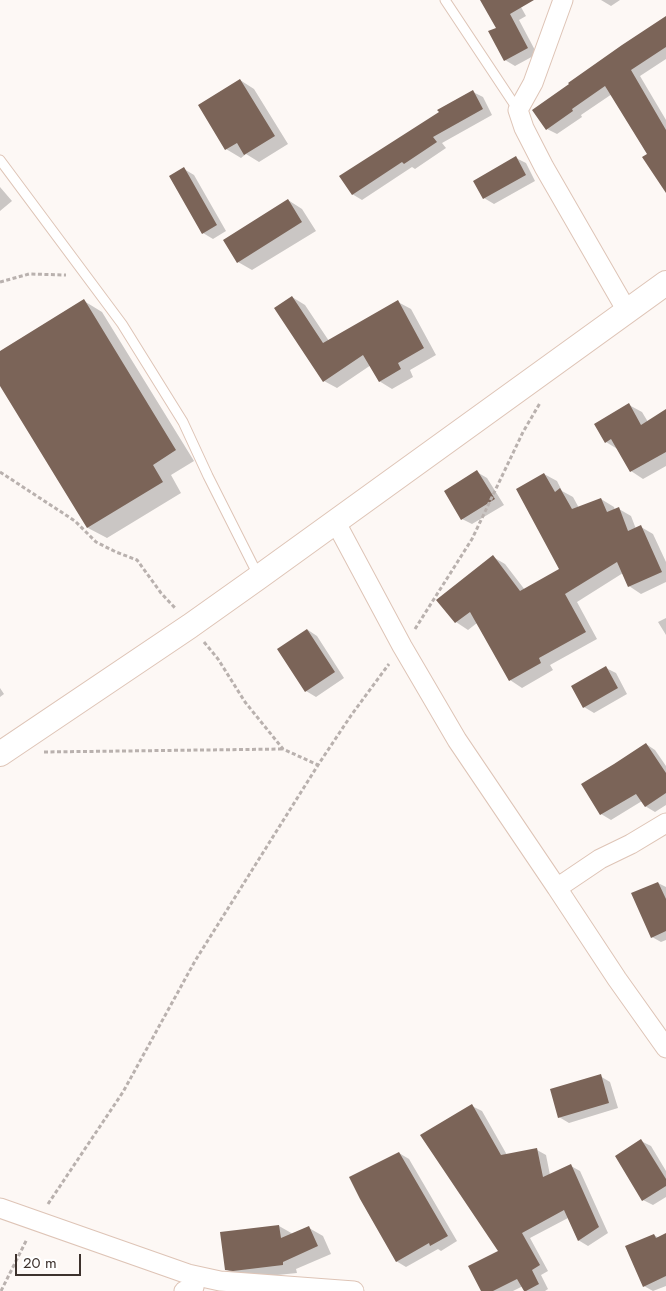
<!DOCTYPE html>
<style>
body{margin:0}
#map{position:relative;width:666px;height:1291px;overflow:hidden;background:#fdf8f5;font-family:Jost,sans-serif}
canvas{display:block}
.scale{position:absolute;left:15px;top:1254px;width:66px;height:22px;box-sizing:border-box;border:2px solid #3d322d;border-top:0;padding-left:6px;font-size:15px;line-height:18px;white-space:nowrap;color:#3d322d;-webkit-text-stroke:4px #fff;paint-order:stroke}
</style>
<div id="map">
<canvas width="666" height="1291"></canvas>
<div class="scale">20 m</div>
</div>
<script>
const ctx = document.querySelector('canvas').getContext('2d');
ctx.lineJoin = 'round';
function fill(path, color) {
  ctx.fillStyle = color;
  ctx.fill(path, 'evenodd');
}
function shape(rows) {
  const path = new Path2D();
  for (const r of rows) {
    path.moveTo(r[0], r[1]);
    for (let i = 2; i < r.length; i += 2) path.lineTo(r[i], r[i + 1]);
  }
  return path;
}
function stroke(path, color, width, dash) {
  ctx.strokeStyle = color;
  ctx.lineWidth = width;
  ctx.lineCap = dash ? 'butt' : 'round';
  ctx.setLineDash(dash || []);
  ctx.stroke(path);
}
const shadow = shape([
 [481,0,517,0,526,16,519,20,537,54,515,66,505,60,497,28],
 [601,0,620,0,611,6],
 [666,17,666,59,640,76,666,120,666,190,648,155,612,94,581,115,582,117,557,134,547,129],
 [240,80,254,89,288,144,259,162,246,154,241,158,226,149],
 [473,92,483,97,492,115,442,143,446,148,415,169,412,167,362,200,352,194],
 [516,158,526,163,535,181,494,204,484,198],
 [184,169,194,175,226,231,213,239,203,233,170,177],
 [0,187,12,201,0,211],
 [288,200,302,209,316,231,252,270,238,262],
 [292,297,305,305,329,341,398,302,411,309,436,355,410,370,413,377,392,389,379,381,371,365,337,388,324,381],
 [84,301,102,312,194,461,171,475,181,493,107,538,88,528,0,384,0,352],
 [629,405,642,412,648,422,666,411,666,466,643,479,631,471,619,450,606,442],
 [477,472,487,478,504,505,472,524,462,519],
 [544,474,557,481,562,491,573,497,579,508,601,499,614,507,615,510,619,509,631,516,636,529,641,527,653,534,666,562,666,582,641,594,629,586,623,573,577,602,597,639,550,665,553,670,522,688,510,680,477,623,468,630,456,622,493,557,505,564,525,590,561,569],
 [666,618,666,635,658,622],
 [308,630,317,636,344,678,316,697,306,691],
 [606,668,616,673,627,694,594,713,584,707],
 [0,688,4,694,0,697],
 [646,744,655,750,666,766,666,805,655,812,645,806,642,801,611,820,601,814],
 [658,883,666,887,666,940,661,942,652,937],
 [600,1076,610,1082,618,1108,569,1123,559,1117],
 [472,1106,482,1111,507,1155,537,1150,546,1155,550,1175,571,1166,580,1171,608,1233,588,1246,578,1240,568,1218,530,1238,548,1271,541,1275,548,1289,545,1291,525,1291,523,1286,513,1291,482,1291,500,1251],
 [641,1141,651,1146,666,1171,666,1197,653,1205,643,1200],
 [399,1153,409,1159,457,1241,441,1251,438,1249,406,1267,396,1261],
 [279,1226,293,1234,309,1228,323,1236,331,1254,296,1269,297,1273,248,1278,240,1277,226,1269],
 [666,1234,666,1286,653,1291,644,1286,654,1235,659,1238]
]);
const building = shape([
 [480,0,534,0,510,14,528,48,504,61,488,31,496,28],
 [666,16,666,47,631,70,666,130,666,193,642,157,647,154,605,86,572,109,573,111,546,130,532,110,569,84,568,83,622,45],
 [240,79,275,136,244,155,237,143,225,150,198,105],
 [473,90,483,109,433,137,437,142,404,164,402,162,352,195,339,176,439,112,437,110],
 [516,156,526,175,483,199,473,181],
 [184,167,217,225,202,234,169,176],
 [288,199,302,222,237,263,223,240],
 [292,296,323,343,398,300,424,348,398,363,401,369,379,382,363,355,323,382,274,308],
 [84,299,176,450,153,465,163,482,87,528,0,386,0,351],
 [629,403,641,425,666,409,666,452,630,472,611,439,605,443,594,424],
 [477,470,495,499,461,520,444,491],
 [544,473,555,492,560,488,572,509,601,498,607,512,619,507,628,531,641,525,662,572,628,587,617,562,565,594,586,632,539,658,541,663,509,681,470,612,455,623,436,600,493,555,520,591,559,569,516,489],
 [307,629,335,672,305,692,277,649],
 [606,666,618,688,583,708,571,686],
 [646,743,666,773,666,793,645,807,636,794,600,815,581,784,614,764],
 [658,882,666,899,666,931,651,938,631,893],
 [601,1074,609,1103,558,1118,550,1089],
 [472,1104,501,1155,537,1148,543,1177,571,1164,599,1227,578,1241,564,1210,522,1233,540,1265,532,1270,539,1284,526,1291,524,1291,517,1279,493,1291,481,1291,468,1266,498,1251,420,1135],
 [641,1139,666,1179,666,1186,642,1201,615,1156],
 [399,1152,448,1236,430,1246,429,1243,396,1262,360,1199,349,1177],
 [279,1225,281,1238,309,1226,318,1246,283,1262,283,1265,233,1271,225,1270,220,1232],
 [666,1233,666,1276,643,1287,625,1246,654,1234,656,1238]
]);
const path = shape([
 [0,282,29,274,66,275],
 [0,472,75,521,96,542,116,552,137,560,161,593,176,609],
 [415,629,472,539,523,432,540,403],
 [204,642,218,659,245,702,283,749,318,765],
 [44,752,283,749],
 [48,1204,123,1092,195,961,318,765,352,714,389,664],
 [1,1291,27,1239]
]);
const service = shape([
 [445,0,518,110],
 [0,160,122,324,183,422,208,476,259,577]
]);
const minor = shape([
 [563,0,533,83,518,110,524,128,544,167,627,311],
 [335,521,402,646,457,740,557,888,600,859,631,844,666,823],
 [557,888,617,979,666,1048],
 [0,1208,188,1274,220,1281,354,1291],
 [184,1291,194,1287]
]);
const tertiary = shape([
 [0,754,190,626,259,577,666,283]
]);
fill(shadow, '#0003');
fill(building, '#7b6458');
stroke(service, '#dec4b6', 11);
stroke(minor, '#dec4b6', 21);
stroke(tertiary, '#dec4b6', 26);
stroke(path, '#b9b1ae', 3, [4, 2.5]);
stroke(service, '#fff', 9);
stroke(minor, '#fff', 19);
stroke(tertiary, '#fff', 24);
</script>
